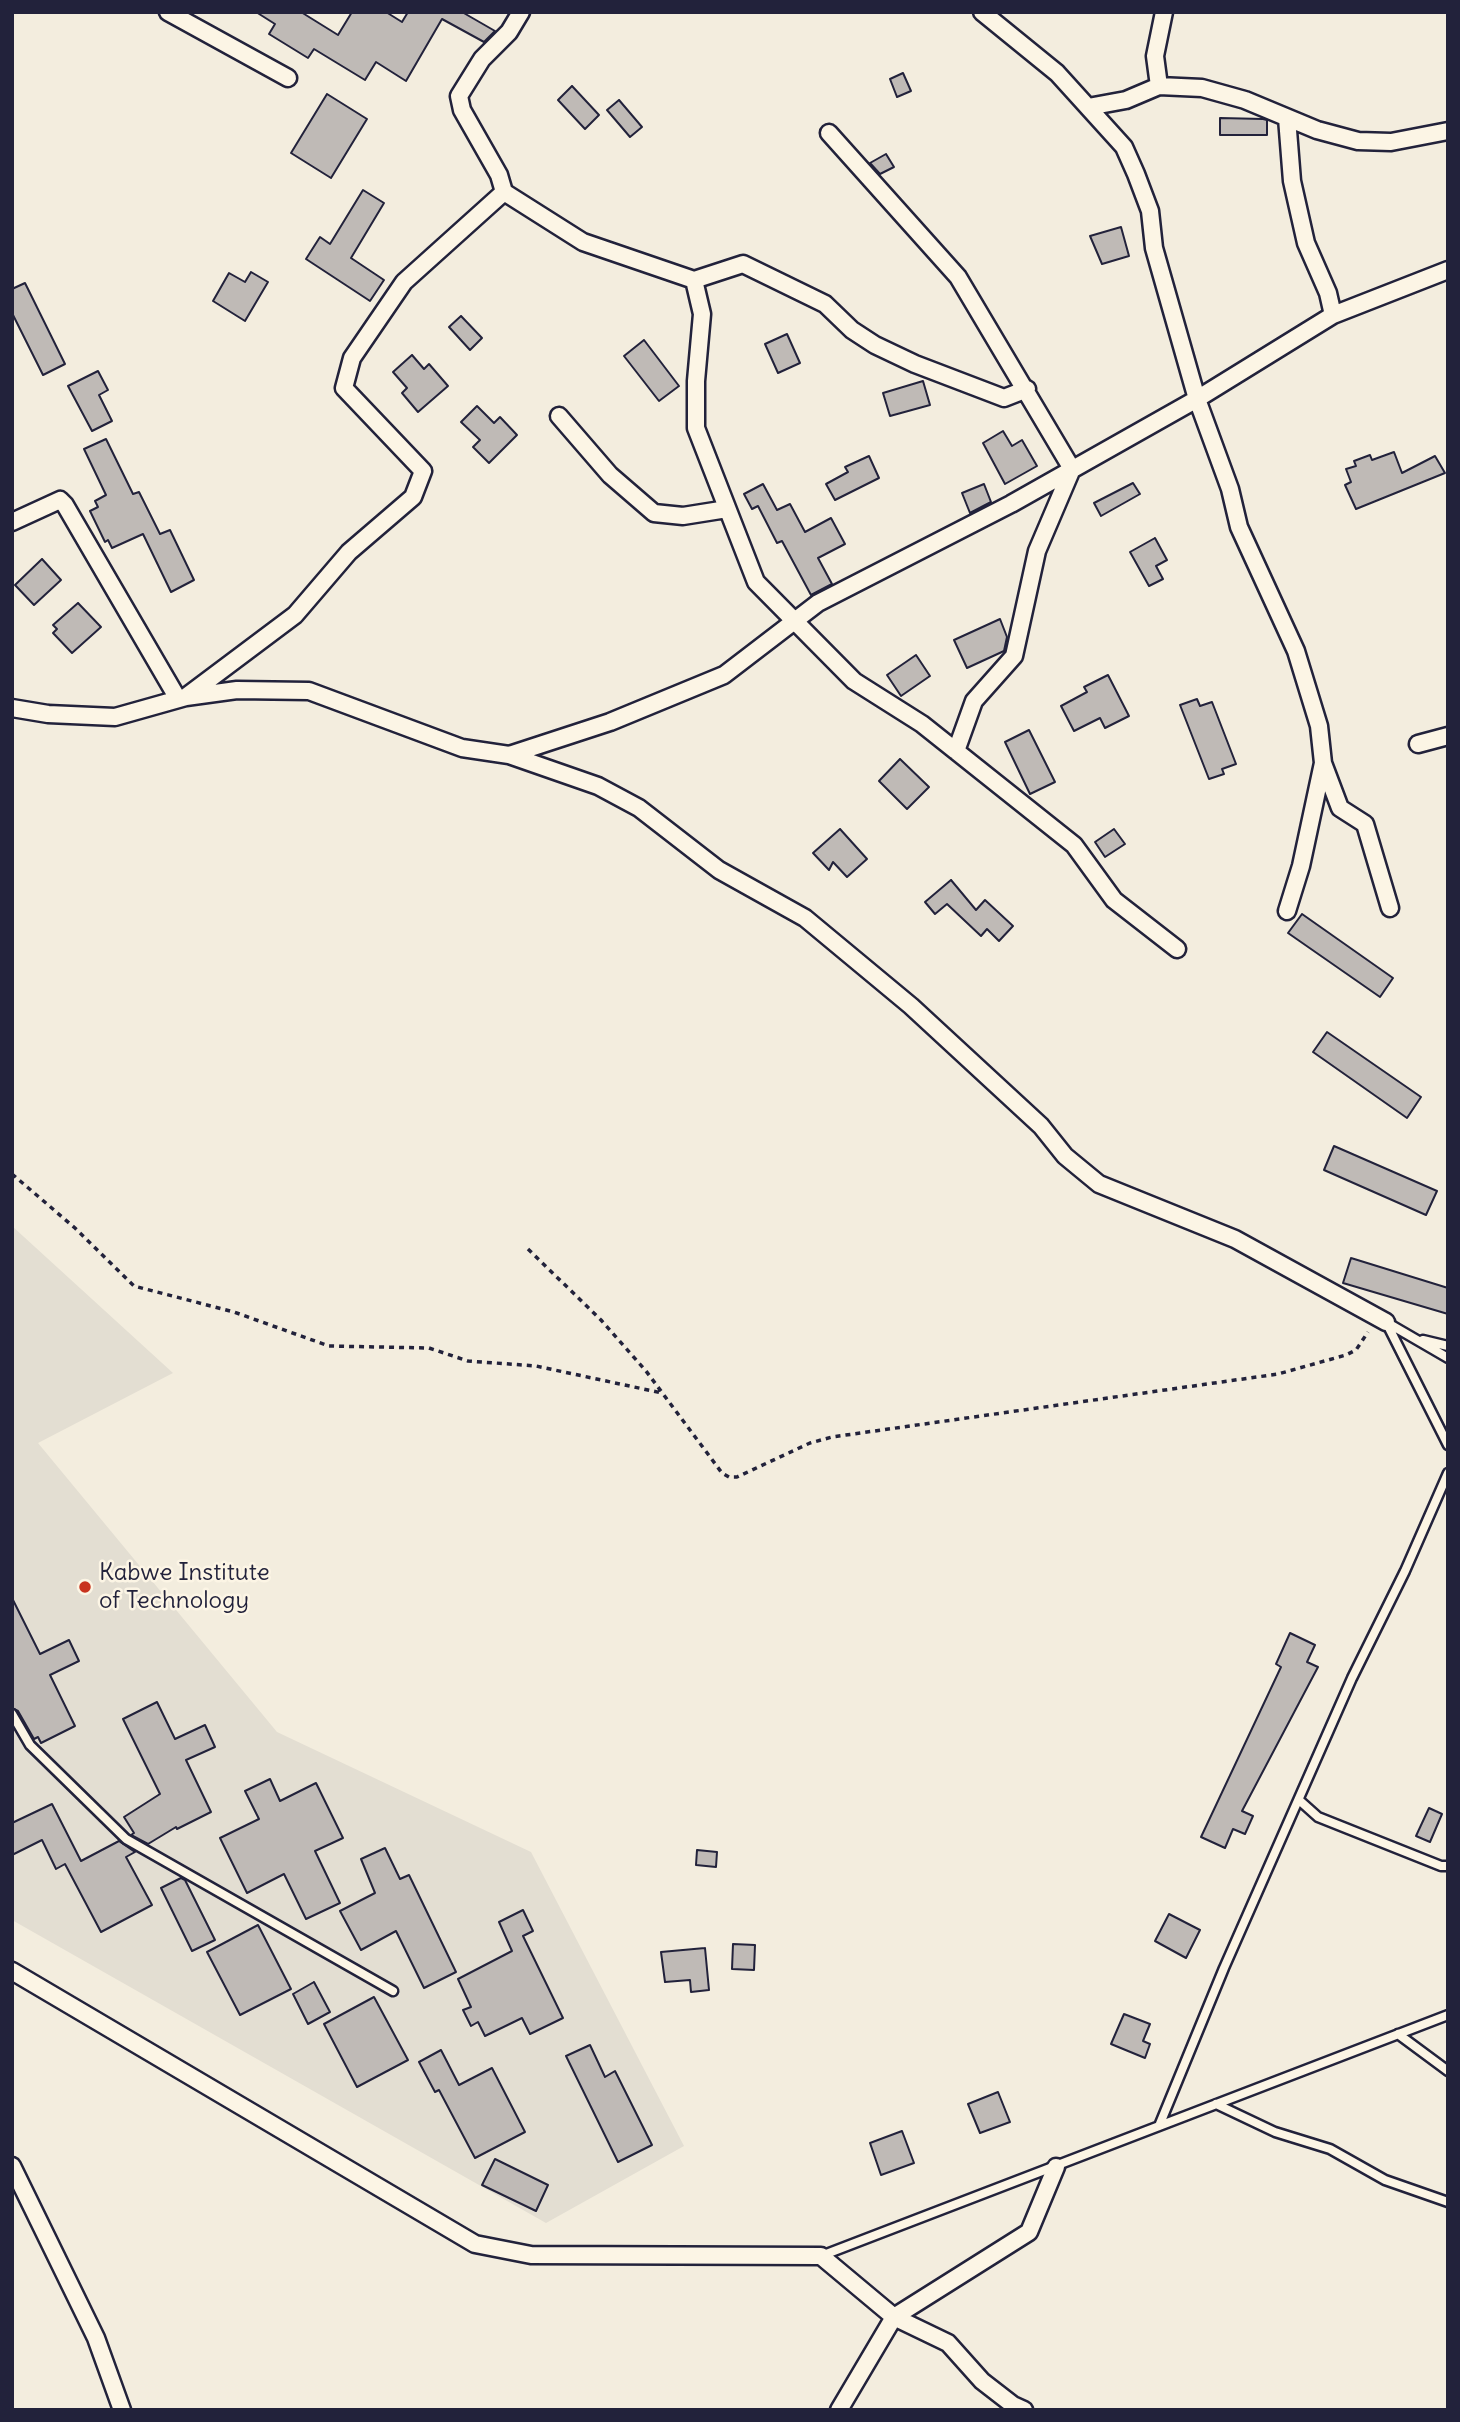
<!DOCTYPE html>
<style>
body{margin:0}
#map{position:relative;width:1460px;height:2422px;overflow:hidden;background:#f3edde;font-family:Delius,sans-serif}
canvas{display:block}
.frame{position:absolute;inset:0;border:14px solid #22223b;pointer-events:none}
</style>
<div id="map">
<canvas width="1460" height="2422"></canvas>
<div class="frame"></div>
</div>
<script>
const ctx = document.querySelector('canvas').getContext('2d');
ctx.lineJoin = 'round';
function fill(path, color) {
  ctx.fillStyle = color;
  ctx.fill(path, 'evenodd');
}
function shape(rows) {
  const path = new Path2D();
  for (const r of rows) {
    path.moveTo(r[0], r[1]);
    for (let i = 2; i < r.length; i += 2) path.lineTo(r[i], r[i + 1]);
  }
  return path;
}
function stroke(path, color, width, dash) {
  ctx.strokeStyle = color;
  ctx.lineWidth = width;
  ctx.lineCap = dash ? 'butt' : 'round';
  ctx.setLineDash(dash || []);
  ctx.stroke(path);
}
function write(font, color, halo, rows, align = 'center') {
  ctx.font = font + ' Delius,sans-serif';
  ctx.lineWidth = 5;
  ctx.setLineDash([]);
  ctx.textBaseline = 'middle';
  ctx.strokeStyle = halo;
  ctx.fillStyle = color;
  for (const [text, x, y, turn = 0] of rows) {
    ctx.save();
    ctx.translate(x, y);
    ctx.rotate((+turn || 0) * Math.PI / 180);
    ctx.textAlign = isNaN(turn) ? turn : align;
    if (halo) ctx.strokeText(text, 0, 0);
    ctx.fillText(text, 0, 0);
    ctx.restore();
  }
}
const built = shape([
 [12,1226,173,1373,38,1443,277,1732,531,1852,684,2146,546,2223,12,1920]
]);
const building = shape([
 [256,12,301,12,338,35,352,12,386,12,402,22,408,12,462,12,495,31,484,42,442,19,406,81,376,62,365,80,314,49,308,58,269,34,275,24,256,12],
 [903,73,911,91,897,97,890,79,903,73],
 [572,86,599,115,585,129,558,100,572,86],
 [327,94,367,119,331,178,291,153,327,94],
 [619,100,642,127,630,137,607,110,619,100],
 [1220,118,1263,119,1267,120,1267,135,1220,135,1220,118],
 [886,154,894,167,880,174,870,163,886,154],
 [363,190,384,203,351,258,384,280,370,301,306,259,320,237,330,244,363,190],
 [1121,227,1129,256,1102,264,1090,236,1121,227],
 [251,272,268,282,245,321,213,301,229,273,245,282,251,272],
 [25,283,65,364,43,375,12,313,12,289,25,283],
 [461,316,482,338,470,350,449,327,461,316],
 [787,334,800,363,778,373,765,344,787,334],
 [644,340,679,386,659,401,624,356,644,340],
 [412,355,424,369,429,364,448,386,418,412,402,393,407,388,393,372,412,355],
 [98,371,108,390,99,395,112,421,92,431,68,386,98,371],
 [923,381,930,405,890,416,883,393,923,381],
 [477,406,494,423,500,417,517,435,489,463,473,447,480,440,461,422,477,406],
 [1003,431,1012,446,1022,440,1037,466,1005,484,983,443,1003,431],
 [106,439,133,494,139,492,160,534,170,530,194,580,171,592,143,534,112,548,108,540,105,542,90,511,98,507,95,501,106,495,84,449,106,439],
 [1394,452,1402,473,1435,456,1445,473,1356,509,1345,485,1351,482,1346,469,1356,466,1354,461,1370,455,1372,460,1394,452],
 [869,456,879,478,835,500,826,484,848,472,845,467,869,456],
 [1133,483,1140,494,1101,516,1094,503,1133,483],
 [763,484,777,510,790,504,805,532,831,518,845,544,818,558,832,584,811,595,782,541,777,543,758,506,752,509,744,494,763,484],
 [984,484,991,502,970,513,962,493,984,484],
 [1155,538,1167,560,1156,566,1163,579,1149,586,1130,552,1155,538],
 [42,559,61,580,34,605,15,585,42,559],
 [78,603,101,627,72,653,53,633,57,629,53,625,78,603],
 [1000,619,1007,637,1004,651,967,668,954,640,1000,619],
 [916,655,930,676,901,696,887,675,916,655],
 [1108,675,1129,716,1105,728,1100,718,1074,731,1061,706,1087,692,1084,687,1108,675],
 [1197,699,1200,706,1212,702,1236,764,1222,769,1224,774,1209,779,1180,705,1197,699],
 [1029,730,1055,782,1030,794,1005,742,1029,730],
 [900,759,929,787,907,809,879,781,900,759],
 [840,829,867,859,847,877,833,862,829,870,813,853,840,829],
 [1114,829,1125,844,1105,857,1095,842,1114,829],
 [951,880,976,910,985,900,1013,926,999,941,987,929,981,936,947,904,935,914,925,902,951,880],
 [1302,914,1393,978,1380,997,1288,933,1302,914],
 [1327,1032,1421,1097,1407,1118,1313,1052,1327,1032],
 [1334,1146,1437,1191,1426,1215,1324,1170,1334,1146],
 [1351,1258,1448,1288,1448,1314,1343,1283,1351,1258],
 [12,1598,40,1654,69,1640,79,1661,50,1675,75,1726,41,1743,38,1737,34,1739,18,1711,12,1708,12,1598],
 [1290,1633,1315,1645,1307,1662,1318,1667,1242,1811,1253,1816,1245,1834,1233,1829,1225,1848,1201,1837,1281,1667,1276,1664,1290,1633],
 [157,1702,175,1739,205,1725,215,1747,186,1760,211,1812,177,1829,176,1827,148,1844,131,1835,134,1833,124,1817,160,1794,123,1719,157,1702],
 [270,1779,280,1801,316,1783,343,1838,315,1851,340,1903,306,1919,284,1874,247,1893,220,1838,259,1819,245,1791,270,1779],
 [52,1804,81,1861,119,1841,135,1852,126,1857,152,1905,101,1932,65,1864,56,1869,42,1840,12,1855,12,1823,52,1804],
 [1429,1808,1442,1814,1430,1842,1416,1836,1429,1808],
 [385,1848,400,1879,409,1875,456,1972,424,1988,396,1931,361,1950,340,1911,375,1893,361,1859,385,1848],
 [697,1850,717,1852,716,1867,696,1865,697,1850],
 [181,1878,185,1880,215,1940,192,1951,161,1888,181,1878],
 [523,1910,533,1931,523,1936,563,2018,530,2034,522,2018,485,2036,478,2022,471,2026,463,2010,471,2007,458,1979,512,1951,499,1922,523,1910],
 [1169,1914,1200,1930,1186,1958,1155,1941,1169,1914],
 [258,1925,291,1989,240,2015,207,1952,258,1925],
 [733,1944,755,1945,754,1970,732,1969,733,1944],
 [705,1948,709,1990,691,1992,690,1980,665,1982,661,1952,705,1948],
 [314,1982,330,2012,308,2024,293,1994,314,1982],
 [374,1997,408,2060,357,2087,324,2024,374,1997],
 [1124,2014,1150,2024,1143,2041,1150,2044,1145,2058,1111,2044,1124,2014],
 [590,2045,605,2077,615,2071,652,2145,618,2162,566,2056,590,2045],
 [441,2050,459,2085,492,2068,525,2132,475,2158,439,2090,435,2092,419,2062,441,2050],
 [998,2092,1010,2122,980,2133,968,2104,998,2092],
 [902,2131,914,2163,881,2175,870,2143,902,2131],
 [495,2159,548,2185,536,2211,482,2185,495,2159]
]);
const path = shape([
 [12,1174,75,1228,134,1286,234,1312,329,1346,429,1348,468,1361,536,1366,662,1393],
 [528,1249,601,1320,646,1371,722,1473,729,1477,737,1477,810,1443,832,1437,1278,1374,1346,1355,1356,1350,1368,1332]
]);
const lane = shape([
 [1386,1322,1448,1445],
 [1386,1322,1448,1358],
 [1423,1340,1448,1346],
 [12,1714,30,1745,126,1839,393,1991],
 [1299,1800,1318,1817,1441,1866,1448,1866],
 [1398,2034,1448,2071],
 [1216,2104,1275,2132,1330,2149,1385,2180,1448,2202],
 [1159,2126,1224,1968,1352,1678,1405,1571,1448,1473],
 [821,2256,1448,2015]
]);
const street = shape([
 [168,12,288,78],
 [982,12,1057,73,1124,147,1136,174,1150,211,1154,248,1197,399,1230,489,1239,527,1296,651,1319,726,1323,763,1340,808,1365,824,1390,908],
 [1159,86,1155,56,1164,12],
 [1088,107,1126,100,1159,86,1202,88,1245,100,1317,130,1358,141,1391,142,1448,131],
 [1287,118,1292,181,1306,243,1328,293,1333,315],
 [829,133,958,277,1072,469,1037,551,1014,656,974,701,956,751],
 [504,192,583,242,694,280,702,314,696,381,696,428,756,582,854,681,922,724,1074,845,1114,900,1177,949],
 [694,280,743,264,825,304,852,330,875,345,915,364,1004,398,1027,389],
 [559,416,610,475,654,513,683,516,727,509],
 [12,522,60,500,65,505,178,699],
 [187,696,295,615,349,552,413,497,423,471,344,388,352,358,404,282,504,192,499,175,462,110,459,96,482,59,509,32,521,12],
 [12,708,48,714,115,717,186,697,237,690,309,691,462,748,509,755,610,722,724,675,818,603,1011,504,1197,399,1333,315,1448,270],
 [1418,744,1448,736],
 [509,755,598,786,639,808,719,870,805,918,911,1006,1041,1126,1065,1156,1099,1184,1235,1239,1386,1322],
 [1287,911,1301,866,1323,763],
 [12,1971,475,2244,531,2255,821,2256,894,2317,948,2343,982,2381,1013,2405,1024,2410],
 [12,2166,96,2338,122,2410],
 [839,2410,894,2317,1029,2232,1056,2167]
]);
const markers = [
 [85,1587,7,"#c8321e"]
];
const poiNames = [
 ["Kabwe Institute",99,1573],
 ["of Technology",99,1601]
];
fill(built, '#e3ded2');
fill(building, '#bfbab6');
stroke(building, '#22223b', 2);
stroke(lane, '#22223b', 13);
stroke(street, '#22223b', 21);
stroke(path, '#22223b', 3.5, [5, 5]);
stroke(lane, '#fcf5e5', 8);
stroke(street, '#fcf5e5', 16);
for (const [x, y, r, color] of markers) {
  const dot = new Path2D();
  dot.arc(x, y, r, 0, 2 * Math.PI);
  ctx.fillStyle = color;
  ctx.fill(dot);
  stroke(dot, '#fcf5e5', 2.5);
}
write('24px', '#22223b', '#fcf5e5', poiNames, 'left');
</script>
